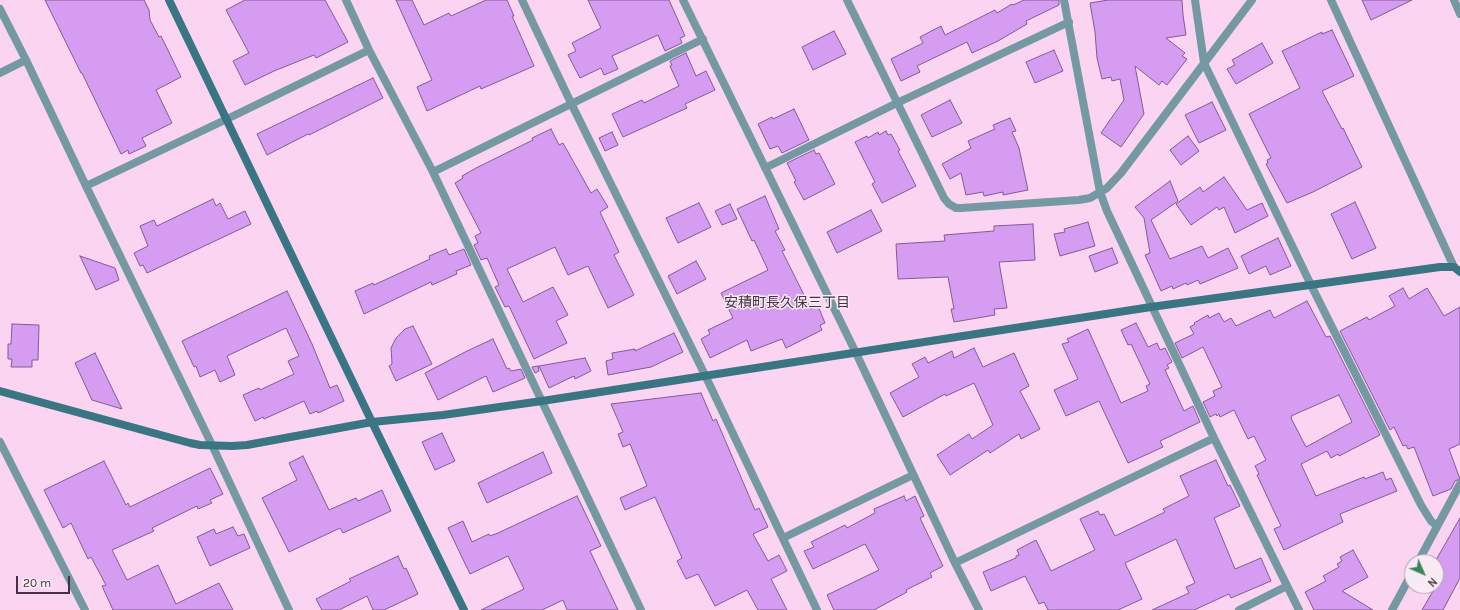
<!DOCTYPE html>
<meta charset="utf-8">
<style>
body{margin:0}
#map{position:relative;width:1460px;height:610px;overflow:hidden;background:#fbd4f2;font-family:Karla,sans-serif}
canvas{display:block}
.north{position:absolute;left:1404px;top:554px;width:40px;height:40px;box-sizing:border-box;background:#f8ebf4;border:1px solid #b2a0ad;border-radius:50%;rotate:135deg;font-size:11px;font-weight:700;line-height:16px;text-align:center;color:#482f43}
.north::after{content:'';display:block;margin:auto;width:14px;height:18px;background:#388757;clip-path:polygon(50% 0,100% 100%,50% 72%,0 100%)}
.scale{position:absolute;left:16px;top:576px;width:54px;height:18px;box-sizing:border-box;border:2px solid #482f43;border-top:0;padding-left:5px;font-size:12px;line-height:14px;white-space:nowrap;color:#482f43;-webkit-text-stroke:3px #f8ebf4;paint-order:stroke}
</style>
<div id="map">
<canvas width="1460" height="610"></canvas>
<div class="north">N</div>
<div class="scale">20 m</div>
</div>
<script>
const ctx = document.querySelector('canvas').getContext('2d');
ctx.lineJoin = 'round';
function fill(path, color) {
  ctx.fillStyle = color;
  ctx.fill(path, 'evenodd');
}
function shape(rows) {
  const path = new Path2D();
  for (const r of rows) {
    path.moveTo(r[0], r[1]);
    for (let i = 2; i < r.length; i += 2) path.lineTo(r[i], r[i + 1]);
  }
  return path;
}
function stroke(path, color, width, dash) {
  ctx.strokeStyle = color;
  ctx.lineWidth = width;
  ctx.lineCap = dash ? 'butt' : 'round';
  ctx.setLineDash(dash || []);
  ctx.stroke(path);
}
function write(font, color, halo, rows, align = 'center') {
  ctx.font = font + ' Karla,"Noto Sans JP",sans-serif';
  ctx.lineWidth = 3;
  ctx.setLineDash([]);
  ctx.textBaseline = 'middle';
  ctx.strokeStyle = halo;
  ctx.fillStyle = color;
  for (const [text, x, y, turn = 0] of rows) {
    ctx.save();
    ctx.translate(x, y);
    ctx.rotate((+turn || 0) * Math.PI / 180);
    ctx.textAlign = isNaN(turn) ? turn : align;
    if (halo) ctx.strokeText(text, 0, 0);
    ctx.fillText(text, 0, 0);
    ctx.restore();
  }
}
const building = shape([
 [45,0,144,0,149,10,150,20,159,37,161,36,181,77,156,90,172,123,142,138,146,146,129,154,128,150,121,154,82,73,81,73,45,0],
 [245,0,325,0,348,42,316,58,314,55,274,71,245,85,233,61,249,53,226,10,245,0],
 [396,0,412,0,424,25,449,13,451,16,486,0,507,0,514,16,512,16,534,66,481,89,480,86,427,111,417,87,432,80,396,0],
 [588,0,669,0,685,36,680,38,682,43,665,51,658,35,612,56,618,69,604,75,601,68,580,78,568,55,576,51,572,43,601,28,588,0],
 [1024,0,1059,0,1059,5,1026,21,1027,24,998,41,972,53,967,42,917,66,920,72,901,81,891,59,923,43,920,37,941,26,945,35,995,10,997,13,1012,4,1013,5,1024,0],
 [1108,0,1182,0,1183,15,1186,35,1166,38,1185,53,1182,56,1187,59,1167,85,1162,81,1159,85,1135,66,1144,114,1121,147,1101,133,1124,100,1120,79,1112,81,1111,77,1102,79,1097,58,1095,32,1090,3,1108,0],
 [1362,0,1412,0,1371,20,1362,0],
 [1332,30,1354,76,1322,91,1342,129,1343,128,1362,167,1313,192,1287,203,1266,164,1268,163,1267,160,1271,158,1249,114,1300,88,1282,51,1322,32,1322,34,1332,30],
 [834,31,846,54,813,70,802,47,834,31],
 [1262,43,1273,63,1236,84,1227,69,1235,65,1232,60,1262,43],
 [1054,50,1063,71,1035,83,1026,62,1054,50],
 [686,53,696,76,706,71,715,90,685,104,687,108,623,137,612,114,642,100,644,103,679,86,670,66,672,65,670,61,686,53],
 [373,78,383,98,309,135,308,134,267,155,257,134,373,78],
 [950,100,962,123,932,137,921,115,950,100],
 [1212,102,1226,130,1199,143,1185,115,1212,102],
 [794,109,809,140,782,153,778,146,770,149,758,124,772,117,773,119,794,109],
 [1010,118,1016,131,1012,132,1019,148,1028,190,1003,195,1003,192,984,196,983,192,966,195,961,173,950,179,942,164,971,148,968,141,995,129,993,125,1010,118],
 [551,129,559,145,563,143,591,193,597,189,608,207,600,212,619,252,614,255,634,295,608,308,588,266,568,275,555,247,507,269,523,302,553,287,568,315,556,321,567,343,534,359,509,306,505,307,495,287,499,285,487,258,481,260,474,245,478,243,475,236,481,233,455,183,463,178,462,176,476,168,533,140,532,138,551,129],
 [886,131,888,135,891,134,900,150,898,151,916,186,882,203,872,184,875,182,855,142,867,136,868,138,878,132,879,135,886,131],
 [612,132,618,145,605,151,599,138,612,132],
 [1188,136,1199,151,1181,165,1170,150,1188,136],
 [814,150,816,154,819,153,835,184,804,200,794,182,796,181,787,163,814,150],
 [1224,177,1247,210,1262,203,1268,216,1235,233,1224,207,1219,210,1217,207,1191,225,1176,204,1200,187,1203,192,1224,177],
 [1170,181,1178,201,1151,220,1170,259,1202,246,1208,258,1228,248,1238,268,1200,284,1198,280,1187,285,1186,283,1173,289,1172,286,1161,291,1145,255,1150,253,1144,218,1135,207,1170,181],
 [765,196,779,229,775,231,785,250,782,251,811,309,818,306,825,323,820,325,822,330,786,348,782,339,751,351,747,340,710,358,701,339,710,334,708,330,733,318,721,293,768,270,754,240,752,241,737,209,765,196],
 [213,199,216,206,220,203,228,219,245,211,251,224,147,273,143,265,140,266,134,253,148,246,140,226,154,220,157,226,213,199],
 [1355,202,1376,248,1352,259,1331,214,1355,202],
 [699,203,711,227,678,243,666,218,699,203],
 [730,204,737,219,722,225,715,211,730,204],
 [871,210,882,231,837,253,827,232,871,210],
 [1088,222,1095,246,1060,256,1054,234,1065,232,1064,229,1088,222],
 [1033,224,1035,260,999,262,1007,308,994,309,995,315,954,322,951,309,954,309,948,277,898,279,896,244,945,241,944,235,994,231,994,226,1033,224],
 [1278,238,1291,266,1270,275,1266,266,1249,274,1241,256,1278,238],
 [1112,248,1118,263,1095,272,1089,256,1112,248],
 [446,249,449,255,464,249,471,265,456,271,457,274,432,285,431,282,364,314,355,291,373,283,374,285,430,259,429,256,446,249],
 [80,256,115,268,119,280,96,290,80,256],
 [696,261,706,279,677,294,668,276,696,261],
 [1403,288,1409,299,1427,288,1444,316,1460,307,1460,444,1449,449,1460,479,1455,481,1451,489,1433,496,1414,447,1408,449,1406,445,1403,446,1394,427,1390,430,1340,331,1367,317,1369,320,1395,306,1389,296,1403,288],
 [287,291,312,344,330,388,337,385,344,401,318,413,317,411,310,414,304,401,264,419,263,417,255,421,243,395,259,388,260,390,294,374,288,361,299,356,286,328,227,356,235,375,220,382,215,370,200,377,196,366,194,367,182,341,287,291],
 [1307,301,1326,337,1330,336,1380,435,1339,456,1338,454,1331,458,1327,451,1301,464,1316,496,1364,477,1365,479,1383,472,1386,480,1391,478,1397,491,1340,514,1343,522,1284,550,1274,529,1281,526,1257,475,1259,474,1255,466,1266,460,1254,436,1248,439,1234,410,1220,417,1219,414,1217,416,1216,414,1210,417,1203,402,1215,396,1213,391,1222,387,1203,347,1182,358,1175,343,1194,334,1190,327,1195,324,1194,323,1208,315,1209,318,1219,313,1224,322,1231,318,1236,326,1270,310,1274,318,1307,301],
 [1339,395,1352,422,1306,447,1291,418,1292,418,1291,416,1339,395],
 [1136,323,1148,347,1157,343,1160,350,1165,348,1172,362,1167,365,1169,368,1165,370,1184,411,1193,406,1200,422,1160,441,1163,447,1128,463,1099,401,1066,416,1054,390,1078,379,1062,344,1069,342,1067,339,1088,329,1121,403,1148,391,1146,386,1150,384,1131,344,1128,345,1121,330,1136,323],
 [12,324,39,325,38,360,32,360,32,367,11,367,12,359,8,359,8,344,11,344,12,324],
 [413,326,432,364,396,381,389,366,392,364,391,348,396,338,405,329,413,326],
 [674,333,683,352,651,367,608,375,606,361,613,359,612,353,635,349,635,351,674,333],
 [493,339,507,369,509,368,511,371,521,369,525,378,493,392,486,376,438,400,425,373,467,351,493,339],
 [974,348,983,367,1014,353,1029,386,1020,391,1040,429,1021,439,1019,434,990,453,988,450,950,475,937,455,969,434,972,439,993,425,974,383,946,396,945,394,903,417,890,393,919,377,912,364,925,357,928,363,952,351,954,358,974,348],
 [95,353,122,409,92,400,75,363,95,353],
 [585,358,591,371,575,379,574,376,549,388,539,366,585,358],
 [538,366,539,371,535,373,532,367,538,366],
 [701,393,713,421,716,419,755,510,759,508,768,527,753,534,768,561,779,555,787,571,771,579,787,610,758,610,747,590,715,606,698,574,686,579,677,561,682,558,655,497,625,510,620,498,647,486,630,444,623,447,618,434,623,432,611,404,701,393],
 [442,433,455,461,435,470,422,442,442,433],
 [543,452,552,473,487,503,478,483,543,452],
 [303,456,329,510,356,498,358,501,382,490,391,511,343,533,340,528,289,552,262,498,297,480,289,463,303,456],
 [1216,460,1228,486,1230,485,1240,506,1214,518,1235,569,1261,558,1271,581,1231,598,1229,594,1194,610,1152,610,1189,593,1186,587,1195,583,1176,539,1125,563,1142,599,1118,610,1048,610,1044,602,1039,604,1025,576,991,591,983,572,1016,558,1016,556,1019,555,1017,550,1036,540,1051,571,1095,550,1080,519,1098,511,1100,515,1104,514,1115,536,1165,512,1163,509,1189,496,1180,476,1216,460],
 [104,461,126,505,128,503,130,507,210,468,223,494,210,500,212,503,198,509,197,506,152,528,154,531,112,550,127,580,158,565,176,604,219,583,233,610,113,610,102,586,106,585,91,557,88,559,71,523,63,528,44,490,104,461],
 [577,496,601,546,590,551,618,610,567,610,563,600,542,610,481,610,524,589,508,556,470,574,448,528,463,521,472,542,489,534,490,536,498,533,577,496],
 [904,496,906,501,915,496,924,516,920,518,943,566,930,573,932,577,906,590,907,592,874,610,834,610,827,595,879,570,865,544,813,569,804,551,814,547,811,542,845,525,847,528,875,513,874,509,904,496],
 [1460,518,1460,578,1443,610,1422,610,1436,586,1436,560,1460,518],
 [233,527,238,536,244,534,250,548,210,566,197,537,214,529,216,534,233,527],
 [1353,550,1368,577,1342,591,1373,610,1314,610,1305,592,1326,581,1323,576,1339,567,1337,564,1342,561,1340,557,1353,550],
 [398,556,404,569,406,568,418,594,384,610,373,610,367,596,339,610,322,610,316,599,351,581,349,579,398,556]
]);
const street = shape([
 [346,0,369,50,433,172,641,610],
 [522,0,571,103,705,375,817,610],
 [683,0,856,353,955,563,979,610],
 [847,0,944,198,949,204,956,208,961,208,1079,200,1090,198,1107,188,1121,173,1252,0],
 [1064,0,1100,192,1107,211,1214,438,1299,610],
 [1195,0,1204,63,1311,285,1421,505,1431,521,1437,526],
 [1331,0,1454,267],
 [1454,0,1460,14],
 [0,9,26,60,86,186,212,445,289,610],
 [0,73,26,60],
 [765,168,897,103,1069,22],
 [433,172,703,39],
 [86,186,227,119,369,50],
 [0,442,85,610],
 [783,538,913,475],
 [1418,562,1460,484],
 [955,563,1214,438],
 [1239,610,1287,586],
 [1392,610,1412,573]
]);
const secondary = shape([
 [169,0,372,422,464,610],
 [0,391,190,443,200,445,232,446,247,445,372,422,443,415,542,401,1151,307,1440,267,1454,267,1460,272]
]);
const neighbourhoodNames = [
 ["安積町長久保三丁目",787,303]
];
fill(building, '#d69cf2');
stroke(building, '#815b94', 1);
stroke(street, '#7499a2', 8);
stroke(secondary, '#397583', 8);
write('14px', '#482f43', '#f8ebf4', neighbourhoodNames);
</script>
